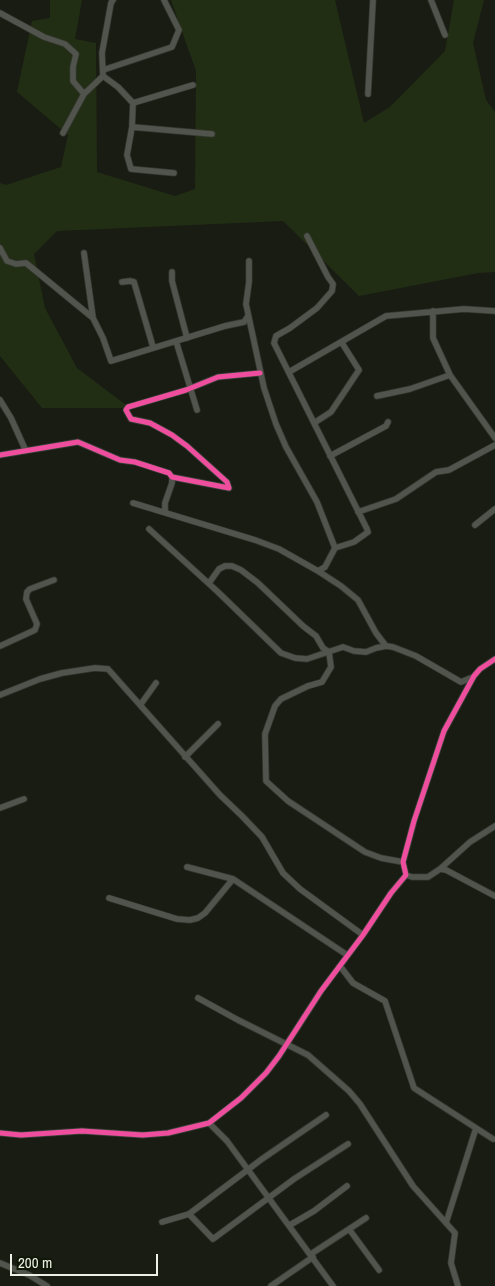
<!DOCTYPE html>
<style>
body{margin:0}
#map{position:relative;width:495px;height:1286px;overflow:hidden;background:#181c13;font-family:"Archivo Narrow",sans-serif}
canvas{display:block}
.scale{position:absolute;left:10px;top:1254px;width:148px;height:22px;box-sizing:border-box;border:2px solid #ebf1e5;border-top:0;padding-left:6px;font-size:15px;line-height:18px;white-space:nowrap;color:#ebf1e5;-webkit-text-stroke:4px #101707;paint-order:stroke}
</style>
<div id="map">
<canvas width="495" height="1286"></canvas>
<div class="scale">200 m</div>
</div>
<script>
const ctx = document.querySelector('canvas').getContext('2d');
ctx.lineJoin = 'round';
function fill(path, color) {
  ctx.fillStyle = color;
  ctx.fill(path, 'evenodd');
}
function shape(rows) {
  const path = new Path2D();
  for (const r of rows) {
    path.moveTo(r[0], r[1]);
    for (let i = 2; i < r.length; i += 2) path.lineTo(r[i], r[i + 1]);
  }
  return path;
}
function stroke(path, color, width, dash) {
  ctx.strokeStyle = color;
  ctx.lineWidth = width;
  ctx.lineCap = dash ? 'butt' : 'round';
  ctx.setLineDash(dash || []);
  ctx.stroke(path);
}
const green = shape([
 [50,0,82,0,75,39,96,43,97,172,175,196,195,189,196,71,171,0,335,0,364,123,390,107,445,51,454,0,484,0,473,43,486,100,495,112,495,272,478,273,359,296,283,221,57,231,34,254,45,308,77,368,130,408,42,408,0,356,0,183,6,185,61,167,68,135,17,92,32,21,50,18]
]);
const minor = shape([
 [113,0,111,3,102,53,103,76,118,87,133,103,132,127,127,155,131,169,174,173],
 [431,0,445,35],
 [0,13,44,37,65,44,76,54,73,67,73,81,84,94],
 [103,70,172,47,179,30,164,0],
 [368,94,373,0],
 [133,103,193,85],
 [132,127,212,134],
 [63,133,84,94,103,76],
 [307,236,328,277,333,284,332,291,317,308,290,328,276,336,274,343,367,529,368,532,354,542,335,548],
 [0,248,7,261,16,264,26,263,93,318,103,338,111,361,225,326,244,322,248,316],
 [84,253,93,318],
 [249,261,249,282,246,304,264,388,276,424,286,447,317,502,335,548,325,567,318,571,341,586,358,600,376,633,386,646],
 [172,272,172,281,187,338],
 [122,282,130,281,134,282,153,347],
 [433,311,433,338,450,375,495,438],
 [176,341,197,410],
 [289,372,386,316,464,309,495,311],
 [377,396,410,389,450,375],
 [0,400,11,418,25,449],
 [314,423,331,412,359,370,342,343],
 [0,455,78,442,120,460,135,462,169,473,172,477,229,488,227,482,187,446,172,435,150,423,131,419,126,410,128,407,186,390,218,377,260,373],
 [330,456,386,426,388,422],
 [133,503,255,540,279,549,318,571],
 [165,512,165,503,172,483,172,477],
 [358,512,396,499,436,472,449,470,495,445],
 [475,525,495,509],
 [149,529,218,592,281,653,295,658,307,659,343,647,354,651,366,652,376,648,386,646,393,647,416,656,461,682,473,677],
 [209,583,219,569,225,566,232,566,241,570,258,583,303,626,316,636,323,648,329,652,331,667,322,682,308,686,281,699,275,706,265,734,266,781,288,801,365,852,381,858,403,862],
 [0,646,35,630,37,624,26,599,27,592,30,589,54,580],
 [0,695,40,679,62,673,95,668,108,669,220,795,242,816,262,837,283,873,300,889,363,935],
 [141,704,156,683],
 [185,757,218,724],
 [0,808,24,799],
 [187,867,233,879,347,955],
 [440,869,470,842,495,826],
 [406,875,412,877,428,877,440,869,446,870,495,896],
 [109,898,177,919,190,920,198,918,205,913,233,879],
 [340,966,353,983,385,1001,414,1088,493,1139],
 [198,998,238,1020,308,1055,349,1091,360,1104,413,1186,455,1233,451,1263,458,1286],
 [209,1123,227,1141,333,1286],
 [0,1133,21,1135,82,1131,143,1135,168,1133,209,1123,241,1098,266,1073,279,1056,321,991,363,935,391,893,406,875,403,862,414,821,444,731,474,676,480,669,495,659],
 [189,1214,213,1239,294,1179,348,1144],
 [162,1222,189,1214,262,1159,326,1115],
 [446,1223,476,1128],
 [290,1225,314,1211,347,1186],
 [349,1229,379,1270],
 [311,1254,366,1218],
 [0,1263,29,1275,47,1286],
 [271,1286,313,1257]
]);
const cycleway = shape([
 [0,455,78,442,120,460,135,462,169,473,172,477,229,488,227,482,187,446,172,435,150,423,131,419,126,410,128,407,186,390,218,377,260,373],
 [0,1133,21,1135,82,1131,143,1135,168,1133,209,1123,241,1098,266,1073,279,1056,321,991,363,935,391,893,406,875,403,862,414,821,444,731,474,676,480,669,495,659]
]);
fill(green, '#222e14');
stroke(minor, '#353831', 7);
stroke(minor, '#50544c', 5.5);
stroke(cycleway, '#ef4d9e', 5);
</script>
